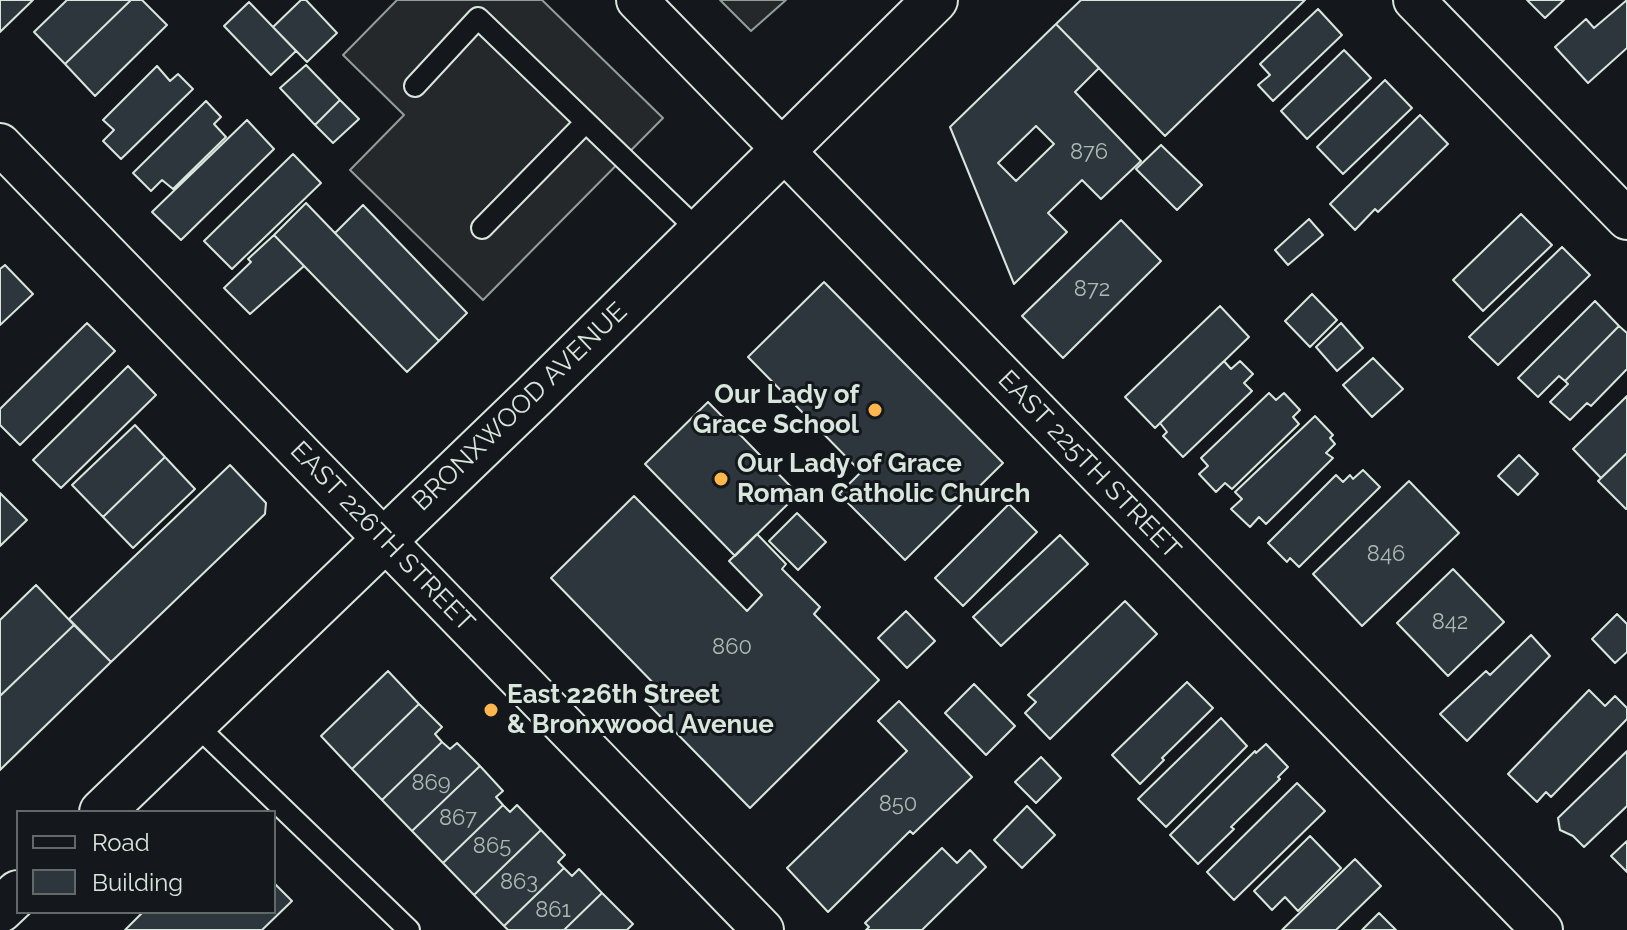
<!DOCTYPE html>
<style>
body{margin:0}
#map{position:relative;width:1627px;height:930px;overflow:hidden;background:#14181c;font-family:Raleway,sans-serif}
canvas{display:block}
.legend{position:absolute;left:16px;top:810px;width:260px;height:104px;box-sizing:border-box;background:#14181c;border:2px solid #626a69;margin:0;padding:10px 14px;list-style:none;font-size:24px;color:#d8e6dc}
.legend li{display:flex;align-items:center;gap:16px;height:40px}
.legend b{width:40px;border:2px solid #626a69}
</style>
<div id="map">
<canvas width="1627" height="930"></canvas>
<ul class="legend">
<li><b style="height:10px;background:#14181c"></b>Road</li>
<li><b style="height:22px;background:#2c363c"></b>Building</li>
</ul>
</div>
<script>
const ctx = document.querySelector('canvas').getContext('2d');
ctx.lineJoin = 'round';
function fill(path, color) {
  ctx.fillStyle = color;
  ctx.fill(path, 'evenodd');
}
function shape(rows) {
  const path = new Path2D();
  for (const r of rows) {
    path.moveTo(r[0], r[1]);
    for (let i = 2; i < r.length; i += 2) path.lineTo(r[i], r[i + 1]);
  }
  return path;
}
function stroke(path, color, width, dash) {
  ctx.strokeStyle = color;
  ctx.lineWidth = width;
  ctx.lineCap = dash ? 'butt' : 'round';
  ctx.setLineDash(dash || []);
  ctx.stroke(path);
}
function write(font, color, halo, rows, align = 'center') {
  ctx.font = font + ' Raleway,sans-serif';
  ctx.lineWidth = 6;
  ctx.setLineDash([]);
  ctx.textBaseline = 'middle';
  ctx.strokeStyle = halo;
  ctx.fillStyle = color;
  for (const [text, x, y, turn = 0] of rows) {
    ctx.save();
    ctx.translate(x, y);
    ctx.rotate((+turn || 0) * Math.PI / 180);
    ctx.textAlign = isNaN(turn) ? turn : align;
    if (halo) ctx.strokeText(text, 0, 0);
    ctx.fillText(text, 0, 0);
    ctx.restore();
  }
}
const parking = shape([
 [397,0,542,0,663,118,483,300,350,170,404,115,343,55,397,0],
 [720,0,786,0,751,31,720,0]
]);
const building = shape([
 [0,0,33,0,0,32,0,0],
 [67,0,131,0,65,64,34,32,67,0],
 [131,0,142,0,167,25,95,96,65,64,131,0],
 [301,0,306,0,337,33,307,62,273,27,301,0],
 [1081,0,1305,0,1165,136,1056,24,1081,0],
 [1527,0,1564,0,1545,18,1527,0],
 [1627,0,1627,48,1588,83,1555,47,1586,19,1594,28,1627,0],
 [249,2,296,51,271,75,224,26,249,2],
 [1318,9,1342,35,1273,101,1258,85,1270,75,1260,64,1318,9],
 [1056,24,1099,68,1075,92,1141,161,1101,199,1082,180,1048,213,1067,232,1014,284,950,127,1056,24],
 [1036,126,1054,144,1016,181,998,163,1036,126],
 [1344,50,1371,78,1307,139,1281,111,1344,50],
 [306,65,340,100,315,125,280,88,306,65],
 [157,66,170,81,178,74,193,89,121,159,103,141,114,130,103,120,157,66],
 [1385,80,1412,108,1343,174,1317,147,1385,80],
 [340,100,359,119,333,143,315,125,340,100],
 [206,101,221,117,214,124,226,137,173,189,162,180,151,191,133,173,206,101],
 [1420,115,1448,144,1378,212,1375,209,1355,230,1330,204,1420,115],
 [247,120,274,149,181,240,152,212,247,120],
 [1161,145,1202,185,1177,210,1136,169,1161,145],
 [293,154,321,183,232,269,204,241,293,154],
 [306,203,439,341,407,372,274,235,306,203],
 [363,205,467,313,439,341,335,233,363,205],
 [1521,214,1552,245,1483,311,1453,280,1521,214],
 [1309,219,1323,235,1288,265,1275,250,1309,219],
 [1121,220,1161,261,1063,358,1022,316,1121,220],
 [274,235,304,266,250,314,224,288,251,262,248,259,274,235],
 [1562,247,1590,275,1498,365,1469,337,1562,247],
 [5,265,33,294,0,325,0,269,5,265],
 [824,282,1003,463,905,560,839,494,861,472,748,357,824,282],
 [1312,294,1337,320,1310,347,1285,321,1312,294],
 [1595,301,1619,326,1565,381,1559,376,1538,397,1518,378,1595,301],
 [1220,306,1249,337,1155,428,1125,397,1220,306],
 [87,323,115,351,20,445,0,425,0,409,87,323],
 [1341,323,1363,348,1337,371,1316,347,1341,323],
 [1619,326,1627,333,1627,369,1591,406,1587,403,1570,420,1550,402,1568,384,1565,381,1619,326],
 [1373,358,1403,389,1372,417,1343,385,1373,358],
 [1224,361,1231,369,1240,361,1253,374,1244,383,1252,391,1183,457,1163,436,1167,432,1160,423,1224,361],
 [128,366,156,395,61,488,33,460,128,366],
 [1269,393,1276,400,1284,393,1300,410,1293,417,1299,424,1232,489,1225,483,1216,492,1199,474,1208,466,1201,458,1269,393],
 [1627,396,1627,453,1601,478,1573,449,1627,396],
 [708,402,798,494,735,556,645,464,708,402],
 [1315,416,1333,435,1330,438,1335,444,1326,453,1333,458,1266,524,1259,517,1250,527,1231,509,1242,499,1235,492,1315,416],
 [135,425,165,457,103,517,72,485,135,425],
 [1627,453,1627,509,1626,509,1598,481,1627,453],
 [1519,455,1538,474,1518,495,1498,476,1519,455],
 [165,457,195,489,133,548,103,517,165,457],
 [230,465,266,503,265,514,111,662,69,619,230,465],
 [1363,470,1380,487,1299,567,1290,558,1287,562,1268,543,1336,475,1343,482,1350,475,1353,479,1363,470],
 [1409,481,1459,533,1362,626,1313,574,1409,481],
 [0,493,27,520,0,546,0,493],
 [634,496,747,611,762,595,729,561,757,534,786,564,782,569,820,607,814,614,879,680,750,808,649,705,662,692,551,578,634,496],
 [1009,504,1037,532,963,606,935,578,1009,504],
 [797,513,826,542,798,570,769,541,797,513],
 [1060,535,1088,564,1001,646,973,617,1060,535],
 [1453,569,1504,622,1448,676,1397,623,1453,569],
 [36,585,74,625,0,696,0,620,36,585],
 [1125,601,1157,634,1050,739,1025,713,1036,702,1028,695,1125,601],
 [906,611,935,641,907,668,878,638,906,611],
 [1617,614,1627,624,1627,652,1615,663,1592,639,1617,614],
 [74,625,111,662,0,770,0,696,74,625],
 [1531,635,1550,656,1467,741,1440,714,1486,671,1490,675,1531,635],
 [388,671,419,704,352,769,321,736,388,671],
 [1187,682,1213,708,1162,758,1164,760,1140,784,1112,755,1187,682],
 [974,684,1015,726,986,755,945,713,974,684],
 [1589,690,1605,706,1615,696,1627,708,1627,719,1551,797,1546,792,1537,802,1508,774,1589,690],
 [899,701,972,777,913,834,910,831,828,912,787,868,907,751,878,721,899,701],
 [419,704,442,727,435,734,442,742,382,800,352,769,419,704],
 [1221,718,1247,746,1166,827,1138,799,1221,718],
 [442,742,450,749,457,743,480,766,412,831,382,800,442,742],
 [1266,744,1288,767,1278,777,1280,779,1231,827,1234,829,1198,864,1170,835,1255,751,1256,753,1266,744],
 [1627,751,1627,806,1584,847,1573,836,1560,830,1558,818,1627,751],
 [1041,757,1061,778,1036,803,1015,782,1041,757],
 [480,766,503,791,496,797,503,805,443,863,412,831,480,766],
 [1297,783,1325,811,1234,900,1207,872,1297,783],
 [503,805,510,812,517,805,541,830,474,895,443,863,503,805],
 [1027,806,1055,835,1022,868,994,840,1027,806],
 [541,830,565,855,558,862,564,868,504,926,474,895,541,830],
 [1310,836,1341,868,1298,911,1285,897,1272,910,1254,891,1310,836],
 [1627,841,1627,872,1611,856,1627,841],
 [942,848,957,863,970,850,986,867,922,930,866,930,869,927,865,923,942,848],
 [1355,859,1381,886,1336,930,1282,930,1355,859],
 [564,868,572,876,579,869,602,893,564,930,508,930,504,926,564,868],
 [274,883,292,901,262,930,125,930,143,912,274,912,274,883],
 [602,893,633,924,627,930,564,930,602,893],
 [1379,913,1396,930,1362,930,1379,913]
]);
const service = shape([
 [415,86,478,18,699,231],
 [482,228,586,122],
 [194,723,409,930]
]);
const minor = shape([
 [637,0,1542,930],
 [1414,0,1627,219],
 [0,144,763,930]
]);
const tertiary = shape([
 [102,812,532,398,935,0],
 [0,910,18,893]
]);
const markers = [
 [875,410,8,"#ffb74d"],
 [721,479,8,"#ffb74d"],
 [491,710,8,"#ffb74d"]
];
const numberNames = [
 ["876",1089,152],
 ["872",1092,289],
 ["846",1386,554],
 ["842",1450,622],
 ["860",732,647],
 ["869",431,783],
 ["850",898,804],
 ["867",458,818],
 ["865",492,846],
 ["863",519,882],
 ["861",553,910]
];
const poiNames = [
 ["Our Lady of",859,395,"right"],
 ["Grace School",859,425,"right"],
 ["Our Lady of Grace",737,464],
 ["Roman Catholic Church",737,494],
 ["East 226th Street",507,695],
 ["& Bronxwood Avenue",507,725]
];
const streetNames = [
 ["BRONXWOOD AVENUE",520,407,-44],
 ["EAST 225TH STREET",1089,465,46],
 ["EAST 226TH STREET",382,537,46]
];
fill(parking, '#24282b');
stroke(parking, '#939e99', 2);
fill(building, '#2c363c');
stroke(building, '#d8e6dc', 2);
stroke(service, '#d8e6dc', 24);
stroke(minor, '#d8e6dc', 44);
stroke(tertiary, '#d8e6dc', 48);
stroke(service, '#14181c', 20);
stroke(minor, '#14181c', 40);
stroke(tertiary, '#14181c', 44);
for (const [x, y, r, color] of markers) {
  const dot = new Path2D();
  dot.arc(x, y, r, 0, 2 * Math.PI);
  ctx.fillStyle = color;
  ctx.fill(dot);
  stroke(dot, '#14181c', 3);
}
write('22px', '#adbab4', null, numberNames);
write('bold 26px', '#d8e6dc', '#14181c', poiNames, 'left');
write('26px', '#d8e6dc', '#14181c', streetNames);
</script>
